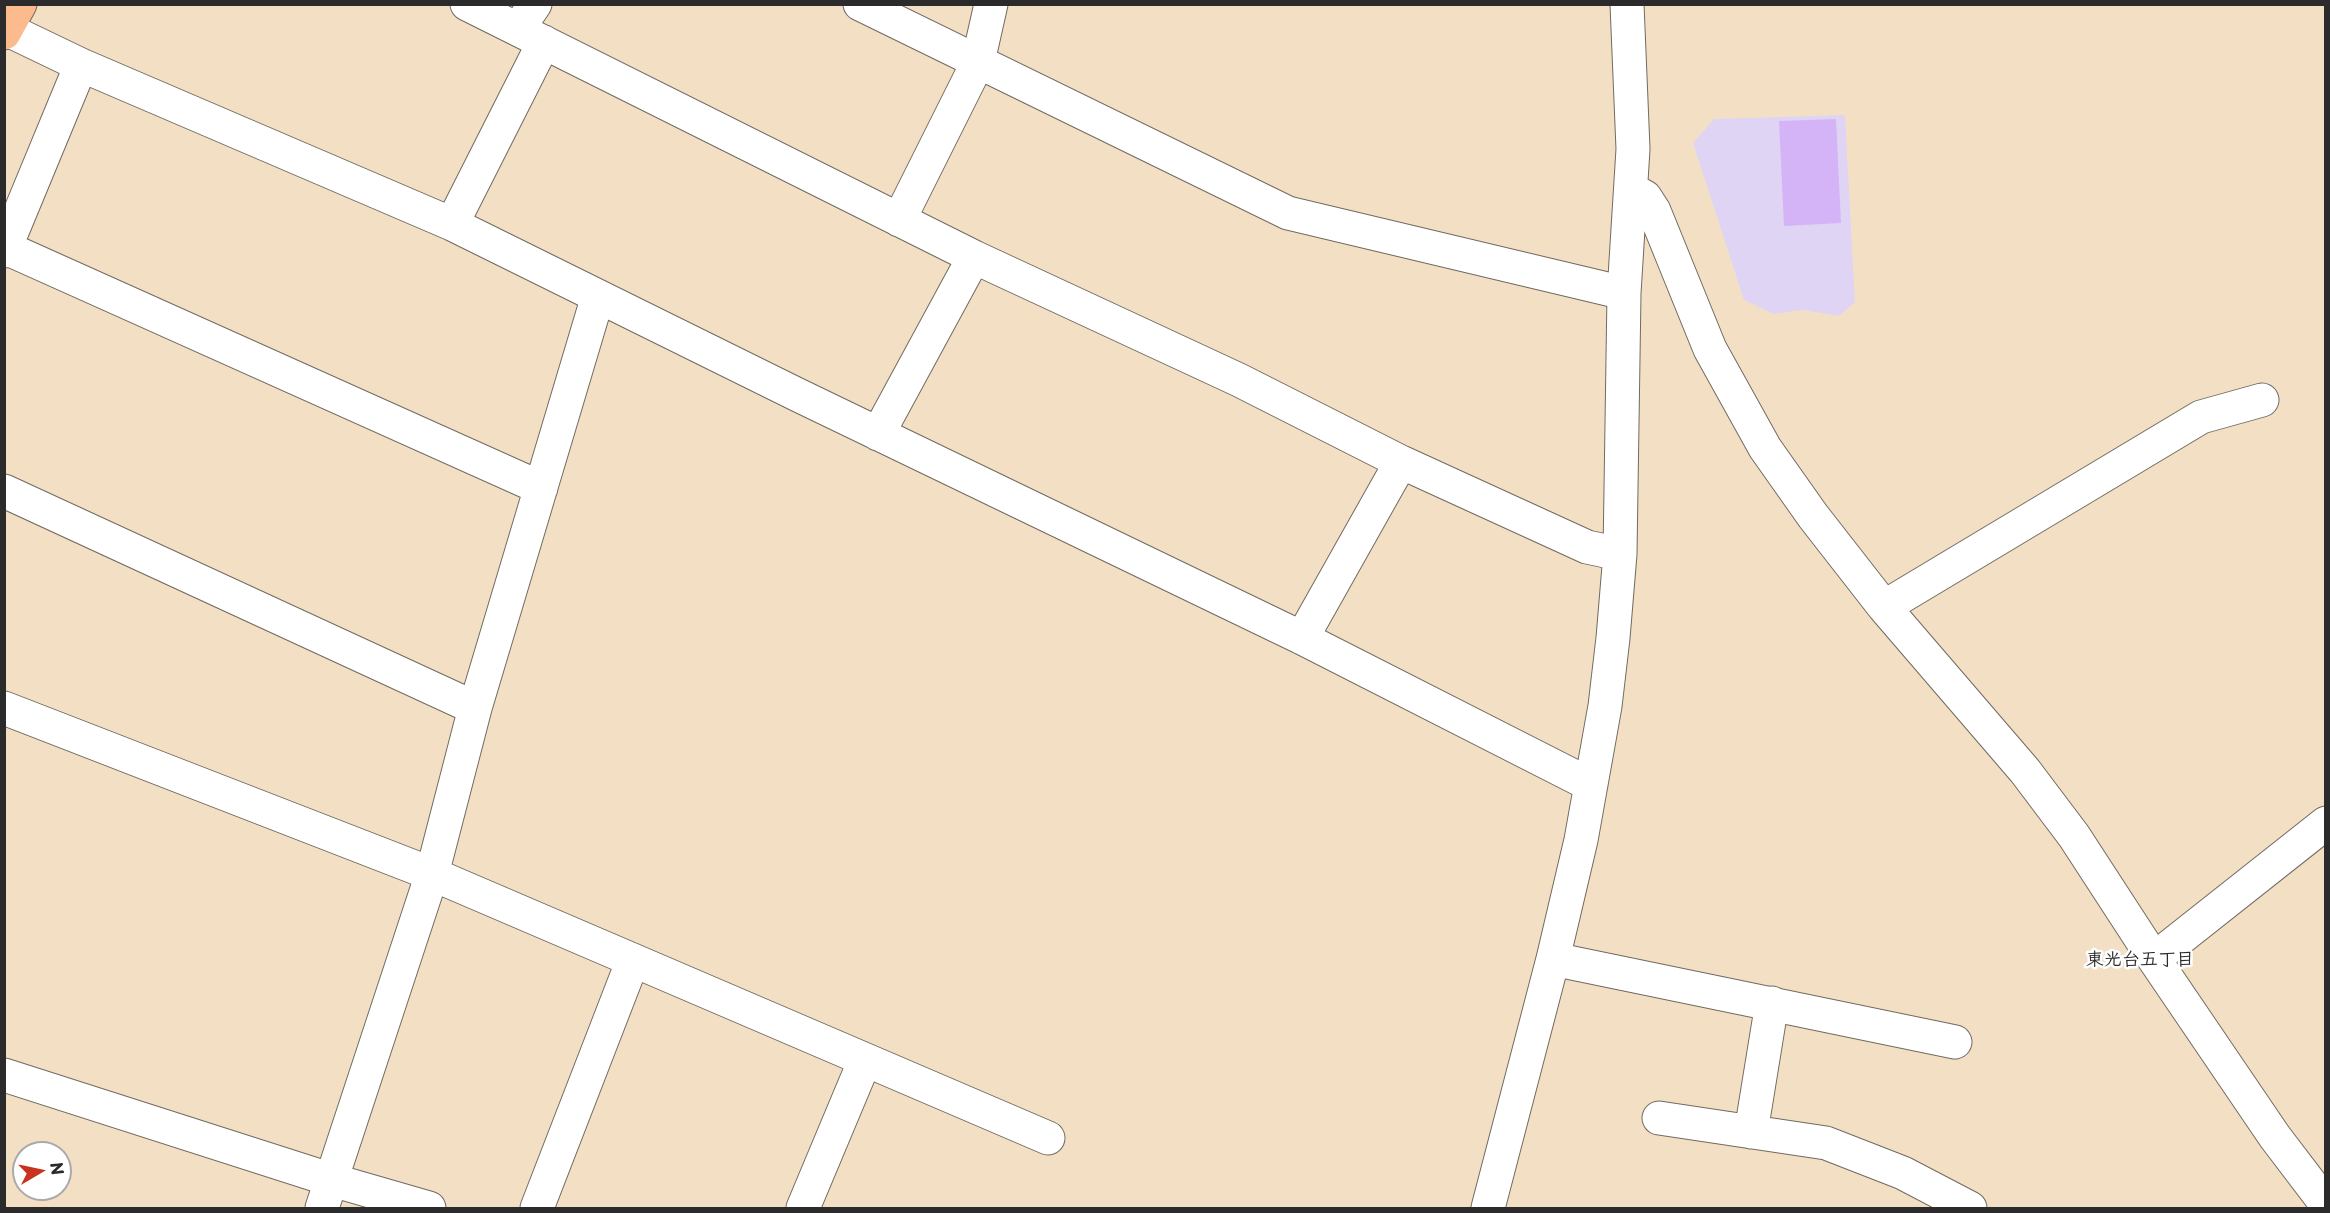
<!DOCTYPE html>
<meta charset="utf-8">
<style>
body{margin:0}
#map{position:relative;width:2330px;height:1213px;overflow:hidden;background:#f3e0c4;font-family:"Playpen Sans",sans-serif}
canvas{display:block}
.frame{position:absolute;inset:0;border:6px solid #2b2b2b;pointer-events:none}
.north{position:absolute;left:12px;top:1141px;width:60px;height:60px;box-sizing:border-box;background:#fff;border:2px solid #aaa;border-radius:50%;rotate:81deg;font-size:16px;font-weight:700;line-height:24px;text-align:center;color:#2b2b2b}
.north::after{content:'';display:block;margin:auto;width:21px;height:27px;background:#c8321e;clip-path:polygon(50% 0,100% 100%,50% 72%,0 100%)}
</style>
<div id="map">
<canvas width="2330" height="1213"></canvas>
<div class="frame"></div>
<div class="north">N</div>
</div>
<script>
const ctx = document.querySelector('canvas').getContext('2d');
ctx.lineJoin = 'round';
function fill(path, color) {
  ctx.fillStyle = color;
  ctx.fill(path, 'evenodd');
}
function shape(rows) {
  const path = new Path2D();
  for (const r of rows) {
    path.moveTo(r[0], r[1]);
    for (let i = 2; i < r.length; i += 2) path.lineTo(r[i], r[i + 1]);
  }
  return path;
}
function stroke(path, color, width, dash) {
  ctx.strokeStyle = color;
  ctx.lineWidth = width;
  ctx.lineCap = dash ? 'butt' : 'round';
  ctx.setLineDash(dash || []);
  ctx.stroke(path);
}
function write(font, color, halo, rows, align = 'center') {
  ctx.font = font + ' "Playpen Sans","Klee One",sans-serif';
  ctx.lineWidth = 5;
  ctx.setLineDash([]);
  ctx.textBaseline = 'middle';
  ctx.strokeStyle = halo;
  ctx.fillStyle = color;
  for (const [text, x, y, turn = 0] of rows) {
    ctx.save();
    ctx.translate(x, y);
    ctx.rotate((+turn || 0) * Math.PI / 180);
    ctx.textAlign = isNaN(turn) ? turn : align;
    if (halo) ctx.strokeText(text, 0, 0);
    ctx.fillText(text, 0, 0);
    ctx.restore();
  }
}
const built = shape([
 [1845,115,1855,302,1839,316,1802,310,1774,314,1744,300,1693,143,1714,119]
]);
const building = shape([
 [1836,119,1841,223,1784,226,1779,121]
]);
const minor = shape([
 [467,4,974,257,1239,380,1401,462,1587,547,1620,554],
 [860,4,1288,213,1624,293],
 [6,29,81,65,452,224,798,395,1302,638,1591,785],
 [518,29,535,4],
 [1632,190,1645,197,1654,211,1710,349,1765,448,1813,516,1884,607,2025,771,2074,836,2154,959,2275,1137,2326,1204],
 [899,220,978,62,991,4],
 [452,224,544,42],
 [6,248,541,488],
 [4,251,81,65],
 [878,434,974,257],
 [4,491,475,708],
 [1884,607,2201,417,2262,400],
 [1302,638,1401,462],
 [4,708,432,874,1048,1138],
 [1553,959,1955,1042],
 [2154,959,2326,823],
 [4,1075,332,1180,429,1208],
 [1659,1118,1826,1143,1903,1173,1970,1208],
 [1751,1132,1772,1003],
 [322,1208,432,874,475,708,598,296],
 [537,1208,633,960],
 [803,1208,865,1060],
 [1488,1208,1553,959,1581,840,1605,706,1613,638,1620,554,1624,293,1633,149,1627,4]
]);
const trunk = shape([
 [4,33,20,4]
]);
const neighbourhoodNames = [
 ["東光台五丁目",2140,960]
];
fill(built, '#e0d4f4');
fill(building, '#d4b4f7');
stroke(minor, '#716a61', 35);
stroke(trunk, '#716a61', 35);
stroke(minor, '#fff', 33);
stroke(trunk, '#fbbb8d', 33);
write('bold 18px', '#2b2b2b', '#fff', neighbourhoodNames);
</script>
